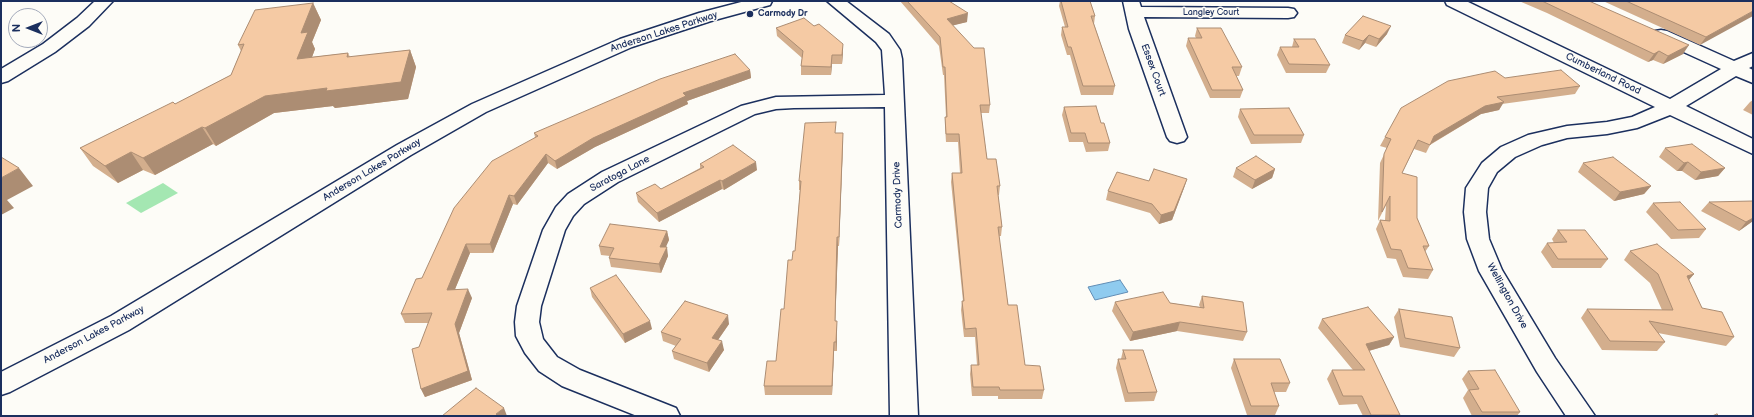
<!DOCTYPE html>
<style>
body{margin:0}
#map{position:relative;width:1754px;height:417px;overflow:hidden;background:#fdfcf7;font-family:"Balsamiq Sans",sans-serif}
canvas{display:block}
.frame{position:absolute;inset:0;border:2px solid #1b2f5e;pointer-events:none}
.north{position:absolute;left:8px;top:8px;width:40px;height:40px;box-sizing:border-box;background:#fdfcf7;border:1px solid #a3aaba;border-radius:50%;rotate:270deg;font-size:11px;font-weight:700;line-height:16px;text-align:center;color:#1b2f5e}
.north::after{content:'';display:block;margin:auto;width:14px;height:18px;background:#1b2f5e;clip-path:polygon(50% 0,100% 100%,50% 72%,0 100%)}
</style>
<div id="map">
<canvas width="1754" height="417"></canvas>
<div class="frame"></div>
<div class="north">N</div>
</div>
<script>
const ctx = document.querySelector('canvas').getContext('2d');
ctx.lineJoin = 'round';
function fill(path, color) {
  ctx.fillStyle = color;
  ctx.fill(path, 'evenodd');
}
function shape(rows) {
  const path = new Path2D();
  for (const r of rows) {
    path.moveTo(r[0], r[1]);
    for (let i = 2; i < r.length; i += 2) path.lineTo(r[i], r[i + 1]);
  }
  return path;
}
function stroke(path, color, width, dash) {
  ctx.strokeStyle = color;
  ctx.lineWidth = width;
  ctx.lineCap = dash ? 'butt' : 'round';
  ctx.setLineDash(dash || []);
  ctx.stroke(path);
}
function write(font, color, halo, rows, align = 'center') {
  ctx.font = font + ' "Balsamiq Sans",sans-serif';
  ctx.lineWidth = 3;
  ctx.setLineDash([]);
  ctx.textBaseline = 'middle';
  ctx.strokeStyle = halo;
  ctx.fillStyle = color;
  for (const [text, x, y, turn = 0] of rows) {
    ctx.save();
    ctx.translate(x, y);
    ctx.rotate((+turn || 0) * Math.PI / 180);
    ctx.textAlign = isNaN(turn) ? turn : align;
    if (halo) ctx.strokeText(text, 0, 0);
    ctx.fillText(text, 0, 0);
    ctx.restore();
  }
}
const green = shape([
 [163,183,178,193,141,213,126,203]
]);
const water = shape([
 [1120,280,1128,292,1095,300,1088,287,1120,280]
]);
const street = shape([
 [95,1,113,1,89,26,55,52,8,81,1,83,1,69,43,44,77,18,95,1],
 [827,1,846,1,889,34,900,50,902,59,918,416,890,416,885,107,794,108,776,109,755,114,618,182,584,204,573,216,565,230,541,306,539,322,543,339,557,357,580,370,676,408,680,416,637,416,562,386,539,371,525,353,516,336,515,322,517,306,543,230,556,207,568,194,602,172,741,106,776,97,885,95,882,50,876,42,827,1],
 [1123,1,1139,1,1141,7,1288,8,1294,9,1297,13,1294,17,1288,18,1144,17,1187,137,1184,141,1177,143,1170,141,1167,137,1129,29,1123,1],
 [1445,1,1466,1,1670,99,1721,69,1655,39,1652,35,1655,31,1661,30,1667,31,1734,61,1753,53,1753,66,1749,68,1753,70,1753,83,1736,76,1686,106,1753,139,1753,154,1670,115,1637,128,1607,134,1567,138,1542,145,1515,157,1497,172,1488,188,1486,212,1489,239,1502,270,1555,358,1595,416,1566,416,1537,372,1479,271,1467,239,1464,212,1466,188,1482,163,1501,147,1528,135,1567,126,1607,122,1632,117,1655,107,1447,5,1445,1]
]);
const secondary = shape([
 [745,1,772,1,770,5,711,21,632,47,486,112,411,155,129,330,10,392,1,395,1,372,111,316,397,145,472,104,620,39,699,13,745,1]
]);
const wall = shape([
 [900,1,949,1,967,22,953,25,990,105,989,113,981,113,987,159,1000,186,999,195,998,195,1002,227,1001,236,999,236,1008,305,1025,365,1044,390,1042,399,998,399,998,396,972,396,970,374,971,365,977,365,975,337,964,337,961,310,962,301,963,301,951,182,952,173,960,173,958,142,946,142,945,126,945,117,946,117,944,75,943,75,939,46],
 [1060,1,1090,1,1095,16,1094,24,1115,86,1113,95,1081,95,1070,55,1067,55,1061,35,1062,27,1065,27,1059,6],
 [1519,1,1589,1,1683,54,1663,64,1653,60,1648,62,1547,13],
 [1603,1,1753,1,1700,45],
 [313,3,321,20,312,42,315,49,312,57,348,53,350,57,410,50,416,67,408,99,335,108,333,106,274,113,216,146,213,144,155,175,143,170,118,183,93,166,80,148,175,104,231,75,241,51,238,45],
 [776,28,843,52,842,64,832,64,831,75,801,75,801,66,802,58,777,36],
 [1197,28,1242,67,1239,76,1236,76,1243,90,1240,98,1210,98,1186,46,1188,38,1196,38,1195,36],
 [1387,34,1376,47,1365,43,1359,50,1342,43,1345,35],
 [1294,39,1330,65,1326,73,1286,73,1277,55,1280,47,1292,47],
 [750,70,751,78,687,101,688,104,595,147,557,169,548,163,517,205,513,204,493,253,470,253,455,289,472,298,459,333,472,380,425,397,421,389,419,347,429,323,405,323,401,314,422,278,535,137,534,133],
 [1505,78,1580,86,1575,94,1502,104,1499,110,1481,114,1430,145,1426,153,1414,149,1402,173,1417,218,1429,246,1425,252,1433,270,1428,279,1403,277,1396,259,1387,258,1376,229,1380,220,1385,220,1386,205,1378,221,1380,163,1387,148,1380,146,1385,137],
 [1753,100,1753,115,1743,110,1750,102],
 [1064,107,1101,123,1110,143,1108,151,1086,152,1083,142,1069,142,1062,115],
 [1240,109,1304,135,1301,143,1251,144,1238,117],
 [836,133,843,142,839,246,838,246,835,321,837,330,837,351,834,351,832,395,765,395,764,386,776,361,784,309,792,260,795,251,800,190,799,190,799,181],
 [1665,148,1725,168,1718,176,1695,180,1682,171,1677,171,1659,157],
 [1583,163,1651,186,1644,194,1614,201,1578,172],
 [700,164,757,170,724,190,722,189,659,222,638,202,636,193,661,189,700,168],
 [1236,168,1275,169,1272,178,1252,189,1233,177],
 [1187,179,1184,188,1172,220,1159,224,1150,213,1106,200,1108,191,1149,181],
 [1709,202,1753,221,1739,231,1701,211],
 [1653,203,1706,229,1699,238,1671,239,1646,212],
 [1558,230,1608,259,1601,268,1552,268,1541,252,1547,243,1554,243,1552,239],
 [667,231,669,240,665,247,668,256,661,273,611,267,609,258,610,256,601,255,599,246],
 [1630,251,1694,274,1689,280,1702,308,1734,337,1726,346,1658,333,1665,342,1657,351,1602,350,1581,318,1587,309,1662,310,1650,283,1624,260],
 [590,288,652,329,625,343,592,297],
 [1202,296,1247,332,1243,341,1177,331,1130,341,1112,311,1115,302,1170,303,1200,307,1199,305],
 [1399,309,1460,348,1454,357,1400,347,1394,317],
 [1322,319,1394,337,1389,345,1369,351,1400,415,1399,416,1363,416,1357,404,1339,405,1327,379,1332,370,1353,370,1318,328],
 [729,324,718,340,724,350,709,372,674,359,672,351,676,346,663,341,661,332],
 [1123,350,1157,392,1154,401,1125,402,1116,368,1118,359,1121,359],
 [1234,359,1290,383,1286,392,1274,392,1279,406,1275,415,1247,415,1231,368],
 [1468,371,1520,412,1517,416,1472,416,1463,398,1468,390,1462,379]
]);
const shadedWall = shape([
 [313,3,321,20,312,42,315,49,305,76,297,59,301,33],
 [1753,11,1753,16,1700,45,1706,37],
 [968,13,967,22,947,27,947,19],
 [1391,26,1387,34,1376,47,1379,39],
 [1369,35,1365,43,1359,50,1363,41],
 [843,44,843,52,842,64,842,55],
 [1689,45,1683,54,1663,64,1668,56],
 [410,50,416,67,408,99,335,108,333,106,274,113,216,146,205,128,265,96,327,88],
 [1659,51,1653,60,1648,62,1654,54],
 [832,55,832,64,831,75,831,67],
 [750,70,751,78,687,101,688,104,595,147,557,169,555,161,593,138,683,93],
 [1504,102,1499,110,1481,114,1429,145,1434,136,1485,106],
 [202,127,213,144,155,175,143,158],
 [843,133,843,142,839,246,839,237],
 [131,152,143,170,118,183,105,166],
 [546,154,548,163,517,205,514,196],
 [756,162,757,170,724,190,722,181],
 [1688,162,1682,171,1677,171,1684,163],
 [19,168,33,186,7,200,14,208,1,215,1,178],
 [1725,168,1718,176,1695,180,1701,172],
 [1275,169,1272,178,1252,189,1255,180],
 [1187,179,1184,188,1172,220,1159,224,1161,215],
 [720,180,722,189,659,222,657,213],
 [1651,186,1644,194,1614,201,1620,192],
 [509,195,513,204,493,253,490,244],
 [1753,218,1753,221,1739,231,1746,222],
 [667,231,669,240,662,256,660,247],
 [837,237,838,246,835,330,835,321],
 [466,244,470,253,451,299,447,290],
 [667,247,668,256,661,273,659,264],
 [1694,274,1686,283,1687,276],
 [468,289,472,298,459,333,472,380,425,397,421,389,455,324],
 [728,315,729,324,713,347,712,338],
 [650,321,652,329,625,343,623,334],
 [837,321,837,351,836,342],
 [1180,322,1177,331,1130,341,1133,332],
 [1394,337,1389,345,1361,353,1366,344],
 [722,341,724,350,709,372,707,363],
 [834,342,834,351,832,395,832,386],
 [504,408,507,416,496,416,496,414]
]);
const building = shape([
 [907,1,949,1,968,13,947,19,974,48,984,48,990,105,980,105,987,159,996,159,1000,186,997,186,1002,227,998,227,1008,305,1017,305,1025,365,1040,366,1044,390,1000,390,999,387,973,387,971,365,979,365,976,328,965,329,962,301,964,301,952,173,962,173,959,134,946,134,945,117,947,117,945,67,943,67,940,37,907,1],
 [1061,1,1090,1,1095,16,1091,16,1115,86,1083,86,1071,47,1068,47,1062,27,1068,27,1061,1],
 [1542,1,1589,1,1689,45,1668,56,1659,51,1654,54,1542,1],
 [1626,1,1753,1,1753,11,1706,37,1626,1],
 [313,3,301,33,308,32,297,59,348,53,347,57,410,50,401,82,326,91,327,88,265,96,205,128,202,127,143,158,131,152,105,166,80,148,173,102,175,104,231,75,244,44,238,45,255,10,313,3],
 [1363,16,1391,26,1379,39,1369,35,1363,41,1345,35,1363,16],
 [804,18,814,26,819,24,843,44,842,55,832,55,831,67,801,66,803,51,776,28,804,18],
 [1197,28,1221,28,1242,67,1232,67,1243,90,1212,90,1188,38,1202,38,1197,28],
 [1294,39,1315,39,1330,65,1289,64,1280,47,1299,47,1294,39],
 [735,54,750,70,683,93,686,96,593,138,555,161,546,154,514,196,509,195,490,244,466,244,447,290,468,289,455,324,468,371,421,389,412,349,419,347,432,313,401,314,416,279,422,278,454,208,492,161,538,136,534,133,660,79,735,54],
 [1561,70,1580,86,1497,97,1504,102,1485,106,1434,136,1430,145,1418,140,1402,173,1417,177,1417,218,1429,246,1423,246,1433,270,1408,268,1401,250,1391,249,1380,220,1390,221,1390,196,1382,212,1384,154,1391,139,1385,137,1401,108,1448,81,1495,71,1505,78,1561,70],
 [1096,106,1101,123,1104,123,1110,143,1088,143,1085,133,1071,133,1064,107,1096,106],
 [1289,108,1304,135,1254,135,1240,109,1289,108],
 [836,122,835,133,843,133,839,237,837,237,835,321,837,321,836,342,834,342,832,386,764,386,767,361,776,361,781,309,784,309,788,260,792,260,793,251,795,251,801,181,799,181,805,123,836,122],
 [1692,144,1725,168,1701,172,1688,162,1684,163,1665,148,1692,144],
 [733,145,756,162,722,181,720,180,657,213,636,193,655,184,661,189,704,167,700,164,733,145],
 [1256,156,1275,169,1255,180,1236,168,1256,156],
 [1,157,19,168,1,178,1,157],
 [1613,157,1651,186,1620,192,1583,163,1613,157],
 [1154,169,1187,179,1174,211,1161,215,1152,204,1108,191,1117,172,1149,181,1154,169],
 [1753,201,1753,218,1746,222,1709,202,1753,201],
 [1680,202,1706,229,1678,230,1653,203,1680,202],
 [610,224,667,231,660,247,667,247,659,264,609,258,614,248,599,246,610,224],
 [1558,230,1585,230,1608,259,1558,259,1547,243,1567,242,1558,230],
 [1657,244,1694,274,1687,276,1702,308,1722,312,1734,337,1649,321,1665,342,1610,341,1587,309,1673,310,1658,274,1630,251,1657,244],
 [616,275,650,321,623,334,590,288,616,275],
 [1163,292,1170,303,1204,308,1202,296,1243,302,1247,332,1180,322,1133,332,1115,302,1163,292],
 [685,301,728,315,712,338,722,341,707,363,672,351,681,339,661,332,685,301],
 [1368,307,1394,337,1366,344,1400,415,1371,415,1362,396,1343,396,1332,370,1365,370,1322,319,1368,307],
 [1399,309,1452,317,1460,348,1405,338,1399,309],
 [1123,350,1143,350,1157,392,1128,393,1118,359,1126,359,1123,350],
 [1234,359,1280,359,1290,383,1271,383,1279,406,1251,406,1234,359],
 [1495,370,1520,412,1482,412,1469,390,1479,389,1468,371,1495,370],
 [476,388,504,408,496,414,498,416,442,416,476,388],
 [1717,414,1719,416,1712,416,1717,414]
]);
const markers = [
 [750,14,4,"#1b2f5e"]
];
const farStreetnames = [
 ["Langley Court",1211,13]
];
const farPoinames = [
 ["Carmody Dr",758,14]
];
const streetNames = [
 ["Anderson Lakes Parkway",664,32,-18],
 ["Essex Court",1153,70,70],
 ["Cumberland Road",1603,74,26],
 ["Anderson Lakes Parkway",372,170,-31],
 ["Saratoga Lane",620,174,-28],
 ["Carmody Drive",898,195,-92],
 ["Wellington Drive",1507,296,61],
 ["Anderson Lakes Parkway",94,335,-28]
];
fill(green, '#a4e7b2');
fill(water, '#8fcbef');
stroke(water, '#618db5', 1);
stroke(street, '#1b2f5e', 3);
stroke(secondary, '#1b2f5e', 3);
fill(street, '#fdfcf7');
fill(secondary, '#fdfcf7');
fill(wall, '#d3ae8d');
fill(shadedWall, '#ac8d73');
fill(building, '#f5caa4');
stroke(building, '#ac8d73', 1);
for (const [x, y, r, color] of markers) {
  const dot = new Path2D();
  dot.arc(x, y, r, 0, 2 * Math.PI);
  ctx.fillStyle = color;
  ctx.fill(dot);
  stroke(dot, '#fdfcf7', 1.5);
}
write('9px', '#1b2f5e', '#fdfcf7', farStreetnames);
write('bold 9px', '#1b2f5e', '#fdfcf7', farPoinames, 'left');
write('10px', '#1b2f5e', '#fdfcf7', streetNames);
</script>
